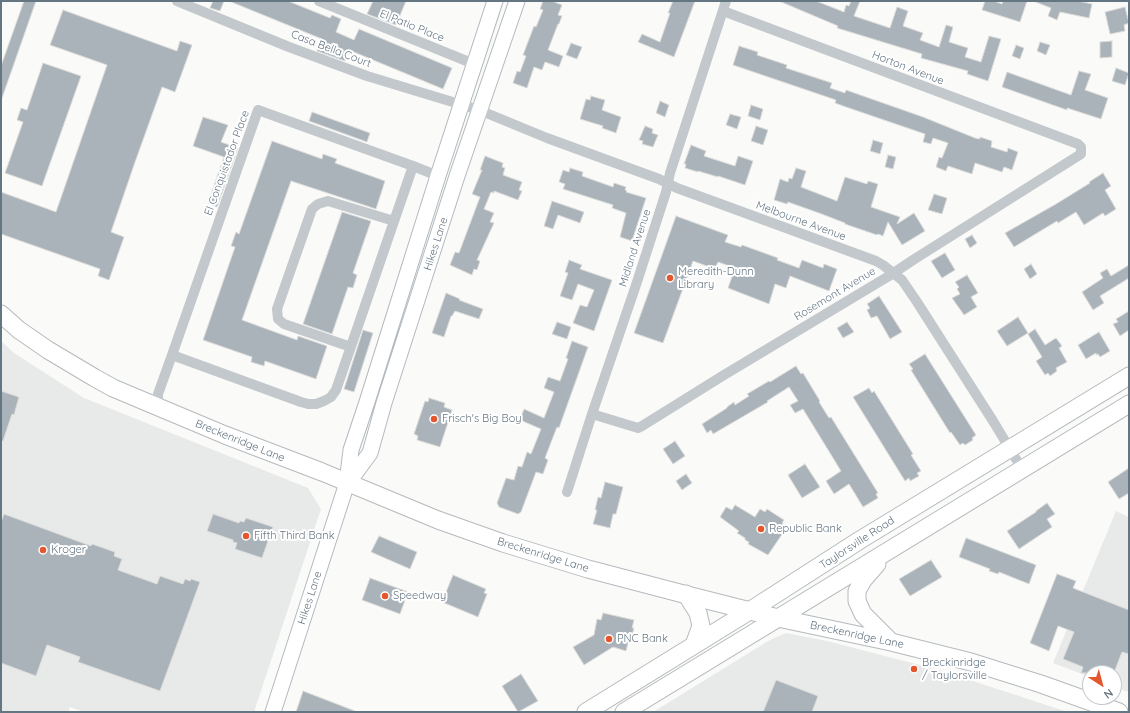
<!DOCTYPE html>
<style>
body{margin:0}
#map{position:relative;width:1130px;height:713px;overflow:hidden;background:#fafaf8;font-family:Quicksand,sans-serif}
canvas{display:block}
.frame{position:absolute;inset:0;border:2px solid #657683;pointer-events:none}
.north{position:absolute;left:1082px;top:665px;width:40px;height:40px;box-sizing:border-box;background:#fff;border:1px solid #c1c8cd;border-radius:50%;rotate:144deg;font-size:11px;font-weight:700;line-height:16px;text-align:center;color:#657683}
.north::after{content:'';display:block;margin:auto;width:14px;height:18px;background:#e4572e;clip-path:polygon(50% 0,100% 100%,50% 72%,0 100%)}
</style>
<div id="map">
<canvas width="1130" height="713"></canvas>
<div class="frame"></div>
<div class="north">N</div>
</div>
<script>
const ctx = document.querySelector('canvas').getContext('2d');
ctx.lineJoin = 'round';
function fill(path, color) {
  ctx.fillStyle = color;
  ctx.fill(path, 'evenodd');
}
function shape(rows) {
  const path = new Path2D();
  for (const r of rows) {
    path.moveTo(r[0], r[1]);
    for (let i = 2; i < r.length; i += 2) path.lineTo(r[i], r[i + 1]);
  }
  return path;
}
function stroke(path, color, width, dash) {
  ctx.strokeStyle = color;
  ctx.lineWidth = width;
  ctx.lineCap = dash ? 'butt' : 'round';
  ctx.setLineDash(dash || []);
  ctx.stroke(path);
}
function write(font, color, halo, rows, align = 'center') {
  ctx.font = font + ' Quicksand,sans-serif';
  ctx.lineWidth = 4;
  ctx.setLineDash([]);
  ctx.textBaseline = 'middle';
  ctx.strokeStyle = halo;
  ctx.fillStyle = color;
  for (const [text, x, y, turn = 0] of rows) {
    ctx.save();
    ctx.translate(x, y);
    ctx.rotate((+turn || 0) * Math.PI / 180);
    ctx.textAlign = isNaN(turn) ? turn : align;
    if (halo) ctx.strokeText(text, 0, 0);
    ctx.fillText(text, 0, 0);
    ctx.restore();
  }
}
const built = shape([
 [1,341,14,353,84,398,308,488,321,509,254,712,84,712,70,707,68,712,1,712],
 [1116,511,1129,517,1129,692,1114,687,1114,673,1090,673,1090,677,1053,663],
 [786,633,827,641,939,670,1068,712,653,712,770,640]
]);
const building = shape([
 [24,1,36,1,2,98,1,98,1,66,24,1],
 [213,1,224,1,220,11,210,8,213,1],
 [229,1,288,1,330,18,332,15,341,19,336,32,354,40,359,29,452,68,443,89,349,50,345,61,317,51,322,39,229,1],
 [373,1,406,1,396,25,367,14,373,1],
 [543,1,552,1,562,5,558,15,562,16,559,24,558,24,548,50,563,56,559,67,545,62,542,70,534,67,527,88,513,83,517,71,520,72,526,56,523,55,534,26,536,27,543,10,540,9,543,1],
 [673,1,695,1,674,57,638,42,642,34,660,42,670,13,668,13,673,1],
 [779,1,816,1,844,12,846,5,849,6,851,1,860,1,854,16,890,28,897,7,908,11,903,26,923,33,920,40,939,47,946,25,953,27,949,42,968,48,965,57,981,62,989,36,1001,39,988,81,967,74,968,71,921,58,922,54,837,28,838,26,779,1],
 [985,1,994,1,1002,4,1003,1,1027,1,1020,22,982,10,985,1],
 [1033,1,1078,1,1092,4,1089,18,1060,12,1057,20,1048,16,1051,8,1033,1],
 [1125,7,1129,23,1124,25,1125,31,1110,34,1105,12,1125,7],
 [63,10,177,51,180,41,192,45,175,92,162,87,134,165,111,232,124,237,109,280,98,276,100,269,1,234,1,192,56,212,107,65,50,45,63,10],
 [1112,41,1112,57,1100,58,1100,42,1112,41],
 [1040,42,1050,45,1046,55,1037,51,1040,42],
 [571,43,582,47,577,59,566,55,571,43],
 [1016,45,1024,48,1020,59,1012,56,1016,45],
 [739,46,758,52,757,55,787,65,786,68,832,83,830,88,845,93,846,90,923,117,975,138,980,139,980,137,992,141,991,147,1007,152,1008,148,1018,152,1012,170,1004,167,1002,172,975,163,972,174,948,166,946,171,936,167,939,157,942,158,948,143,933,138,931,144,923,142,925,134,846,107,835,103,836,100,733,65,739,46],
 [43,63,81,76,42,186,5,173,23,122,17,120,21,108,27,110,43,63],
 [1116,68,1129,73,1125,85,1112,81,1116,68],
 [1079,71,1091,74,1085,90,1108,98,1101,119,1067,108,1067,110,1002,87,1007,72,1071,95,1079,71],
 [591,96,605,100,602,110,621,117,616,133,602,128,603,126,580,119,586,99,590,100,591,96],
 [660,101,669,105,665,117,656,113,660,101],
 [751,105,763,109,760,120,748,116,751,105],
 [312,112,370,133,367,142,309,121,312,112],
 [730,114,741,117,737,129,726,125,730,114],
 [203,117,228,125,221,142,238,148,217,207,208,203,224,157,193,146,203,117],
 [645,126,653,129,652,133,658,135,653,147,642,144,643,141,639,140,645,126],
 [756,126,768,130,763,145,751,141,756,126],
 [873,140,883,143,880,154,870,151,873,140],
 [272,141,322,159,323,154,337,159,335,163,385,181,376,209,291,181,242,320,297,340,298,336,327,346,316,379,265,361,264,366,251,362,252,357,203,340,235,247,231,246,236,232,239,234,272,141],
 [691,145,706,151,704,156,735,166,738,156,753,161,745,185,718,176,718,177,698,171,698,172,685,168,686,164,684,164,691,145],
 [888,155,896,157,893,169,885,167,888,155],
 [485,156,503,163,502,167,505,168,503,175,522,182,519,190,522,191,518,200,494,191,494,193,491,192,484,209,494,213,490,222,494,223,477,260,480,261,477,270,474,269,472,275,450,265,455,252,459,253,480,197,472,194,482,170,480,170,485,156],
 [570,168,583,172,582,176,613,187,614,183,626,187,625,190,627,191,626,192,646,198,632,241,620,237,626,213,612,208,613,205,563,189,565,184,559,182,563,170,569,172,570,168],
 [796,168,806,171,801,187,837,201,845,177,867,184,868,181,878,184,871,207,900,217,897,224,914,213,925,231,902,245,888,222,883,236,878,234,877,235,845,224,845,223,819,213,788,202,787,204,774,200,780,179,788,182,789,178,792,179,796,168],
 [1103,173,1111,186,1105,190,1116,209,1105,216,1103,213,1084,225,1076,212,1058,223,1057,221,1014,247,1005,233,1056,204,1090,183,1089,182,1103,173],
 [934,194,947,198,942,214,928,210,934,194],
 [552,201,584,212,580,223,558,215,553,229,544,226,552,201],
 [342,212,371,221,353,273,357,275,353,288,348,287,332,334,303,324,342,212],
 [676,216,728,235,725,242,741,247,742,245,778,258,777,260,799,268,802,260,823,268,824,264,837,269,829,291,790,276,786,288,775,284,769,304,728,288,735,268,718,262,715,269,693,261,663,343,634,333,676,216],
 [972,235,977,243,970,248,965,239,972,235],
 [945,253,955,270,942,278,931,261,945,253],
 [569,260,582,265,580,269,612,280,594,331,573,323,580,305,587,307,594,290,578,284,572,300,560,296,568,273,565,272,569,260],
 [1031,264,1037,274,1030,279,1024,269,1031,264],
 [1129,265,1129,278,1100,296,1104,303,1093,310,1082,292,1103,278,1100,273,1107,269,1111,276,1129,265],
 [967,275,978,293,971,297,977,307,964,315,952,298,960,294,957,289,959,287,955,282,967,275],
 [446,293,460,299,459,300,483,309,479,319,455,311,452,316,451,316,444,337,432,333,446,293],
 [879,296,902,332,890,339,877,316,871,318,867,310,870,308,867,304,879,296],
 [1129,311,1129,330,1120,336,1113,324,1118,322,1116,319,1129,311],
 [1018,317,1028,333,1007,346,997,331,1018,317],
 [557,322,571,327,567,339,552,334,557,322],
 [847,322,854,332,843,338,837,328,847,322],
 [1035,329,1045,345,1056,338,1062,346,1059,348,1067,362,1056,368,1057,371,1050,376,1048,373,1045,375,1036,361,1042,357,1028,334,1035,329],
 [363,330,373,333,354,392,344,389,363,330],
 [1099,332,1110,351,1100,357,1098,354,1096,355,1096,353,1086,359,1078,345,1099,332],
 [572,341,588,347,559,428,557,427,545,458,548,460,543,474,536,472,521,512,518,514,499,507,497,503,506,478,514,480,518,466,522,467,527,452,531,454,541,429,520,420,524,409,544,418,554,392,544,388,548,377,560,381,568,359,566,358,572,341],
 [925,354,976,435,972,438,973,440,965,445,963,443,960,445,951,432,950,433,911,370,913,369,909,364,925,354],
 [796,366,801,374,803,373,820,401,819,402,829,418,831,417,878,493,876,494,878,498,863,507,849,484,834,494,826,481,841,471,803,409,795,413,790,405,798,401,789,387,767,401,768,402,713,434,711,430,707,433,702,424,727,408,727,407,734,402,735,405,749,396,747,394,769,381,770,382,796,366],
 [869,388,872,393,874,391,913,454,911,455,921,471,917,473,919,476,910,481,909,478,905,481,853,397,869,388],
 [1,391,19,397,14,415,12,414,3,441,1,441,1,391],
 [429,398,445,403,444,407,452,410,440,447,417,440,418,436,414,434,425,401,428,402,429,398],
 [675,441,685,456,673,464,663,449,675,441],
 [805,464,820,487,802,498,788,475,805,464],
 [1129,468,1129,493,1119,499,1108,482,1129,468],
 [686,474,692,483,682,490,676,481,686,474],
 [605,482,623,487,616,514,613,514,610,528,593,524,597,510,595,510,598,497,601,498,605,482],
 [1047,503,1055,514,1047,519,1052,527,1019,549,1007,531,1036,512,1036,511,1047,503],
 [735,505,755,517,760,509,765,512,767,509,784,520,782,523,787,527,768,555,748,544,749,542,745,540,745,538,737,533,739,531,720,517,726,507,732,510,735,505],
 [4,514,91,546,92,544,115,552,114,556,122,559,118,570,157,584,160,576,183,584,185,579,190,581,191,579,200,582,160,691,78,662,80,657,47,645,36,676,1,663,1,522,4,514],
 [213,514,239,523,240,521,244,522,246,518,273,527,262,558,235,549,237,543,233,542,233,540,207,531,213,514],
 [379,536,417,552,410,569,371,552,379,536],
 [966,538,1036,565,1029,584,999,572,998,574,989,571,990,569,959,557,966,538],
 [931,560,942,577,910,596,899,579,931,560],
 [1057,574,1076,581,1073,588,1129,610,1129,654,1122,652,1114,673,1081,673,1083,667,1063,659,1074,632,1058,626,1049,651,1030,643,1057,574],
 [453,575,486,589,484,593,487,594,478,617,442,602,453,575],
 [370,578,408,592,400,614,362,600,370,578],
 [603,613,634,620,632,628,634,628,630,643,628,643,626,651,613,647,584,665,573,647,594,635,597,619,601,620,603,613],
 [521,674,538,701,518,712,502,686,521,674],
 [776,680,818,696,812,712,763,712,776,680],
 [303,691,355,711,355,712,296,712,303,691]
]);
const minor = shape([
 [177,1,289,47,367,76,479,110,547,138,659,179,677,188,876,261,883,265,902,280,917,302,993,421,1022,469],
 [319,1,474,64],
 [258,110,413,166,336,390,331,397,324,401,316,404,308,404,301,402,172,355,258,110],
 [413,166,438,176],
 [351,347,284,324,278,319,277,309,312,209,318,204,328,201,394,221],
 [158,408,158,394,172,355],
 [592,414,638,428,642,426,724,375,889,276,913,260,1081,154,1081,147,1078,144,723,11],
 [567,492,592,414,637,282,666,192,670,173,726,1]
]);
const secondary = shape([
 [348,483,370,453,384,403,457,176,517,1],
 [273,712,347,483,351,450,367,402,438,176,495,1]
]);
const primary = shape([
 [1,314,19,330,48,350,95,378,113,388,225,435,322,472,438,520,503,543,588,569,691,596,778,618,891,642,971,662,1041,684,1119,712],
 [877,564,863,580,857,591,857,601,863,614,891,642],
 [686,594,698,613,701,626,694,645],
 [586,712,751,610,860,540,1129,376],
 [624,712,1129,404]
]);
const markers = [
 [670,278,4,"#e4572e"],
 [434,419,4,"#e4572e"],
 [761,529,4,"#e4572e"],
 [246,536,4,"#e4572e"],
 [43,550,4,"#e4572e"],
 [385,596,4,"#e4572e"],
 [609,639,4,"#e4572e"],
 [914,669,4,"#e4572e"]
];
const streetNames = [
 ["El Patio Place",412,26,22],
 ["Casa Bella Court",331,49,21],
 ["Horton Avenue",908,68,21],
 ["El Conquistador Place",227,163,-70],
 ["Melbourne Avenue",801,221,20],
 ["Hikes Lane",436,244,-72],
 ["Midland Avenue",635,248,-72],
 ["Rosemont Avenue",835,294,-31],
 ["Breckenridge Lane",240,441,22],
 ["Taylorsville Road",857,543,-33],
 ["Breckenridge Lane",543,555,17],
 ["Hikes Lane",310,598,-72],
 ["Breckenridge Lane",857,635,12]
];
const poiNames = [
 ["Meredith-Dunn",678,272],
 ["Library",678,285],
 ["Frisch's Big Boy",442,419],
 ["Republic Bank",769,529],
 ["Fifth Third Bank",254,536],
 ["Kroger",51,550],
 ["Speedway",393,596],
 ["PNC Bank",617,639],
 ["Breckinridge",922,663],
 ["/ Taylorsville",922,676]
];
fill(built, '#e8e9e9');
fill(building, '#aab3b9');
stroke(building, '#dcdcda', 1);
stroke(secondary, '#b3babf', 17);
stroke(primary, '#b5babe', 19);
stroke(minor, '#c3c8cc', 10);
stroke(secondary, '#fff', 15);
stroke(primary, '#fff', 17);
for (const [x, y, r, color] of markers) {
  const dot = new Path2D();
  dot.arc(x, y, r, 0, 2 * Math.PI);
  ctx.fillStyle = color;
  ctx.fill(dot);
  stroke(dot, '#fff', 1.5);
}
write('11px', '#657683', '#fff', streetNames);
write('11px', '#657683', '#fff', poiNames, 'left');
</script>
